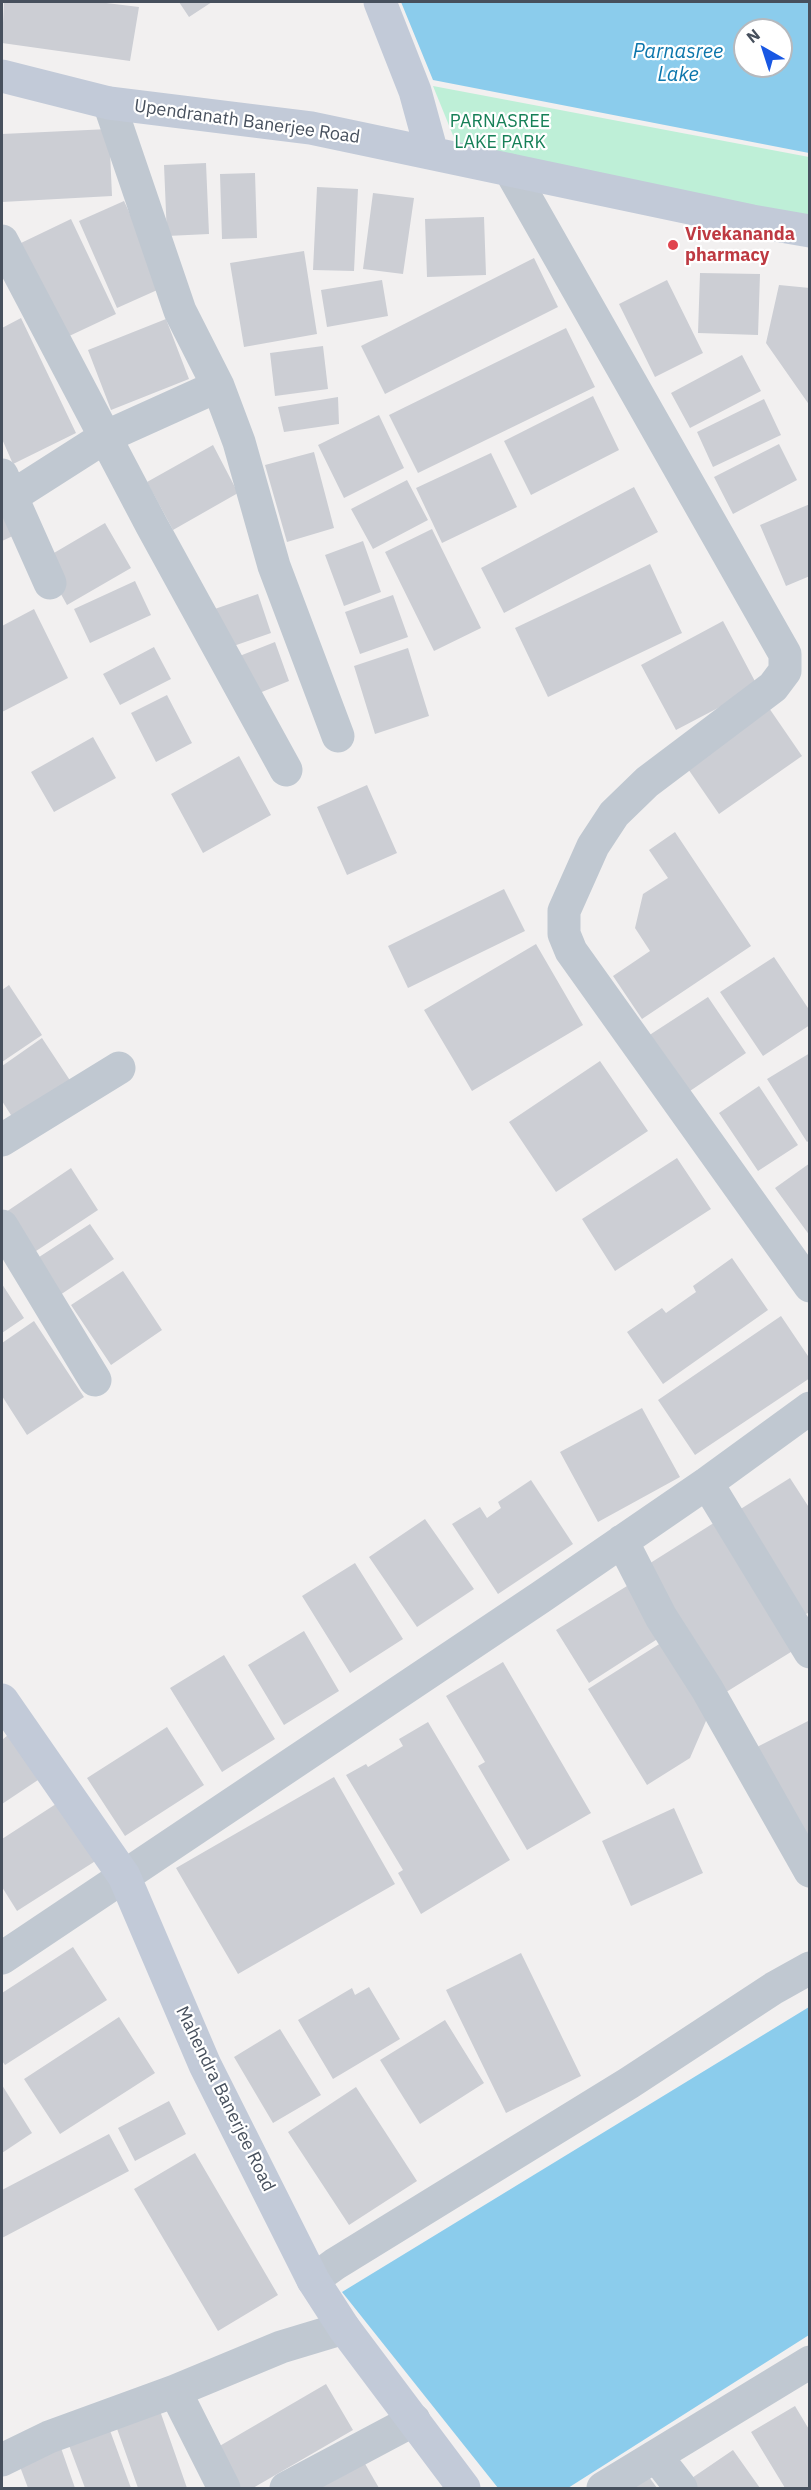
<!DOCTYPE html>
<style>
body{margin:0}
#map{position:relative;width:811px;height:2490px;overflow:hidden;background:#f2f0f0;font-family:"IBM Plex Sans",sans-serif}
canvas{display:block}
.frame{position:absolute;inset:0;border:3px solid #47505d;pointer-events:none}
.north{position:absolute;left:733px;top:18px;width:60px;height:60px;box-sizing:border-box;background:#fff;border:2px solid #b5b9be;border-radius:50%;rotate:321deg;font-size:16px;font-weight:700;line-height:24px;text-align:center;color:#47505d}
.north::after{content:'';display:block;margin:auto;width:21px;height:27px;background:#1958e3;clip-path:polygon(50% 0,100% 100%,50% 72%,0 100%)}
</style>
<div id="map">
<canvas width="811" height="2490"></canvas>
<div class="frame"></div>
<div class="north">N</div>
</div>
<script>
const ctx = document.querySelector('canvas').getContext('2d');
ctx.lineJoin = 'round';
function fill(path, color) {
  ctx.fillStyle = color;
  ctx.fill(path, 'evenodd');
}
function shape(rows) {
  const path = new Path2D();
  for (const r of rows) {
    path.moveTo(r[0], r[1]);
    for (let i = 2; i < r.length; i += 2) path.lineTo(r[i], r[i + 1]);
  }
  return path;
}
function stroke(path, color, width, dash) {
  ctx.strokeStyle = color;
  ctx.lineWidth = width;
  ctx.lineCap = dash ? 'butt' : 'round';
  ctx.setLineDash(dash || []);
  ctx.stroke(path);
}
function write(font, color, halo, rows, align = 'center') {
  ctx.font = font + ' "IBM Plex Sans",sans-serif';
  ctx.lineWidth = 4.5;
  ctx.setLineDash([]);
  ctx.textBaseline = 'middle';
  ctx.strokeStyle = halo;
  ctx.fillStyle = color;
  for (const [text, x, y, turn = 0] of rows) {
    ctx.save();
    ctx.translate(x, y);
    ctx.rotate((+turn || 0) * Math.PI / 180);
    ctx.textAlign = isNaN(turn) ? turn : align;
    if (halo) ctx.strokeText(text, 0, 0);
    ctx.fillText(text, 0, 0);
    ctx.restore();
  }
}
const green = shape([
 [433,86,809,157,809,222,463,160]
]);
const water = shape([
 [401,2,809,2,809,153,433,80],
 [745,30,781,30,781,66,745,66],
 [809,2007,809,2335,568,2488,498,2488,342,2292]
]);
const building = shape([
 [4,2,98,2,139,7,130,61,2,43],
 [179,2,212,2,189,17],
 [109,129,112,196,2,202,2,134],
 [206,163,209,234,167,236,164,165],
 [255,173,257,238,222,239,220,174],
 [317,187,358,189,354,271,313,270],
 [373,193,414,198,403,274,363,269],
 [124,201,164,287,117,308,79,221],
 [484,217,486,275,427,277,425,219],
 [71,219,116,314,65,338,21,243],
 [304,251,317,334,244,347,230,263],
 [534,258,558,307,385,394,361,346],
 [700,273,760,274,758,335,698,333],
 [382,280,388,316,327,327,321,290],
 [667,280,703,353,655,377,619,304],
 [779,285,810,288,810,406,766,343],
 [21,318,76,433,13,464,2,439,2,328],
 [166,319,189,379,111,410,88,350],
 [566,328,595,387,418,473,389,415],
 [323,346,328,389,275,396,270,353],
 [742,355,761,391,690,428,671,393],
 [593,396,619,450,531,495,504,441],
 [338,397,339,424,284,432,278,407],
 [764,399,781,435,713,467,697,432],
 [379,415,404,468,344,498,318,445],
 [779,444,797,480,733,514,714,477],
 [213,445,238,493,173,530,147,482],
 [314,452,334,528,287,542,265,465],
 [491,453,517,507,442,543,416,488],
 [407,480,428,520,373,549,351,509],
 [634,487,658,532,504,613,481,568],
 [2,502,17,534,2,541],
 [810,504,810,576,786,586,760,525],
 [105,523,131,568,67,605,42,560],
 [432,529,481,628,434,651,385,552],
 [363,541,381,592,344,606,325,555],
 [650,564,682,633,548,697,515,628],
 [135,581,151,615,90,643,74,609],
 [258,594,271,633,222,650,209,611],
 [393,595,408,637,360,654,345,612],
 [34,609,68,678,2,712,2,626],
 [723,621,758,687,676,730,641,665],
 [275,642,289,681,247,698,232,659],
 [154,647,171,679,120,705,103,674],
 [408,648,429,716,375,734,354,666],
 [167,695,192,743,156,762,131,713],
 [769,708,802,756,719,814,686,766],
 [93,737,116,778,54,812,31,772],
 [239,756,271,815,203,853,171,794],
 [367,785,397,853,347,875,317,807],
 [675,832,751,946,642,1019,613,976,650,951,635,928,643,894,668,878,649,850],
 [504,889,525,931,408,988,388,946],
 [536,944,583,1025,472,1091,424,1010],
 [774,957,810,1011,810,1025,763,1056,720,992],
 [9,985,42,1035,2,1062,2,990],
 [708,997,746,1053,687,1093,648,1036],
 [42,1038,75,1088,18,1126,2,1101,2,1066],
 [810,1053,810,1140,807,1142,767,1079],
 [600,1061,648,1131,556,1192,509,1122],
 [759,1086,798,1145,758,1171,719,1113],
 [677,1158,711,1209,615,1271,582,1219],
 [810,1163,810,1236,775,1188],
 [71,1168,98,1210,30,1255,3,1214],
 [90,1224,114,1259,60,1295,36,1259],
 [732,1258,768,1310,663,1384,627,1332,662,1308,666,1313,696,1292,693,1286],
 [123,1271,162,1330,111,1365,71,1305],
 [2,1284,24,1318,2,1333],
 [781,1316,810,1359,810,1378,695,1455,658,1400],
 [34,1321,84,1397,27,1435,2,1396,2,1343],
 [642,1408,680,1477,598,1522,560,1452],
 [790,1478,810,1509,810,1612,804,1615,739,1510],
 [531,1480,573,1544,498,1594,452,1524,480,1507,487,1518,501,1508,498,1502],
 [425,1519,474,1589,417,1627,369,1557],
 [720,1519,799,1647,723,1694,644,1567],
 [355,1563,403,1639,350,1673,302,1596],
 [627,1586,659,1638,589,1683,556,1630],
 [304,1631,339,1691,284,1725,248,1665],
 [664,1641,709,1714,690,1758,647,1785,588,1689],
 [224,1655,275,1739,222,1772,170,1688],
 [503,1662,591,1813,527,1850,478,1766,485,1762,446,1696],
 [810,1720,810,1851,757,1747],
 [428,1722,510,1860,421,1914,398,1873,403,1870,346,1775,366,1764,368,1767,403,1746,399,1739],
 [167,1727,204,1785,125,1836,87,1778],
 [8,1735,38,1780,2,1804,2,1740],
 [334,1777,395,1884,238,1974,176,1868],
 [59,1802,97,1860,17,1911,2,1887,2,1839],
 [674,1808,703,1873,631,1906,602,1841],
 [73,1947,107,2000,5,2065,2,2061,2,1993],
 [521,1953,581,2076,506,2113,446,1990],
 [369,1987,400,2039,333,2079,298,2020,352,1988,355,1995],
 [119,2017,155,2073,60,2134,24,2079],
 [445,2020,484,2083,420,2124,380,2060],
 [280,2029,321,2095,273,2123,234,2057],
 [2,2085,32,2133,2,2153],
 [356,2087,417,2181,349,2225,288,2132],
 [169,2101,186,2134,135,2161,118,2128],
 [109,2134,129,2171,2,2238,2,2190],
 [195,2153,278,2295,218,2331,134,2189],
 [326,2384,353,2430,253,2488,233,2488,211,2451],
 [795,2406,810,2431,810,2488,785,2488,751,2432],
 [159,2408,187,2488,138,2488,115,2423],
 [108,2425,131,2488,85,2488,67,2440],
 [61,2448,75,2488,28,2488,19,2464],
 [733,2450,760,2488,695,2488,689,2480],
 [364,2462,379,2488,319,2488],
 [647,2474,657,2488,624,2488]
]);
const street = shape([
 [109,103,180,311,218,386,239,442,274,566,338,736],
 [510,170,785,654,785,671,773,687,647,782,614,814,593,846,564,911,564,934,571,951,810,1286],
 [2,241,152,526,286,770],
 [2,475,50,583],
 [11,497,105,437,218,386],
 [2,1140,119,1068],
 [2,1226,95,1380],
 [707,1483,810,1652],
 [622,1541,661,1617,707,1689,810,1871],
 [2,1958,541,1597,707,1483,810,1408],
 [313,2280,335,2264,629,2083,774,1988,810,1968],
 [175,2391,224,2488],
 [656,2456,681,2488],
 [2,2460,49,2437,175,2391,281,2347,344,2328],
 [286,2488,414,2420],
 [603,2488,810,2362]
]);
const secondary = shape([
 [380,2,415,91,432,153],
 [2,76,109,103,311,128,752,221,810,231],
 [2,1700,124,1876,205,2065,313,2280,344,2328,464,2488]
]);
const markers = [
 [673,245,6,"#e0444e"]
];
const streetNames = [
 ["Upendranath Banerjee Road",247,122,8],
 ["Mahendra Banerjee Road",225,2099,64]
];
const parkNames = [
 ["PARNASREE",500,122],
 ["LAKE PARK",500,143]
];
const healthNames = [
 ["Vivekananda",685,235],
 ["pharmacy",685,256]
];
const waterNames = [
 ["Parnasree",678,52],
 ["Lake",678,75]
];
fill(green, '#beefd7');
fill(water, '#8bccec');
fill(building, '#ccced4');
stroke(street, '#c0c8d1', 33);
stroke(secondary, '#c2cad8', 33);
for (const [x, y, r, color] of markers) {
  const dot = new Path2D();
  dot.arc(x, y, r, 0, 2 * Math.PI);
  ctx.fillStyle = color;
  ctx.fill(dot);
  stroke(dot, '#fff', 2);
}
write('18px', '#47505d', '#fff', streetNames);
write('18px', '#178058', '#fff', parkNames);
write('bold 18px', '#be3a42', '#fff', healthNames, 'left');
write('italic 20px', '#0c76ac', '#fff', waterNames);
</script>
